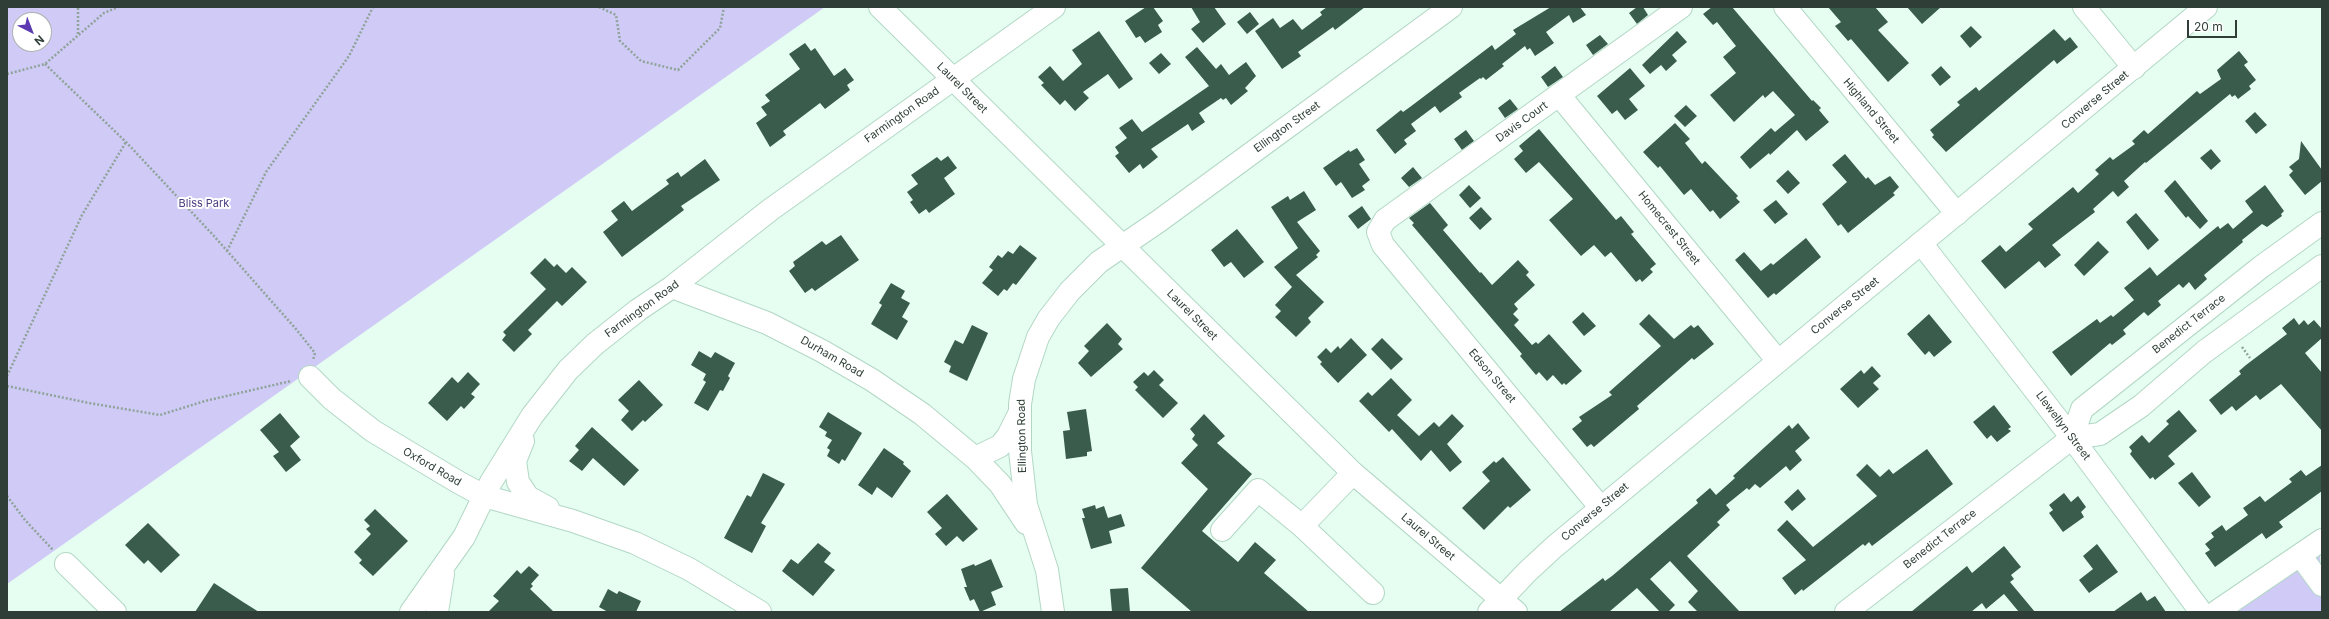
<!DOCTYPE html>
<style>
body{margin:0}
#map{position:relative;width:2329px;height:619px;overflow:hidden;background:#e6fdf1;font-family:Inter,sans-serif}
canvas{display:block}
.frame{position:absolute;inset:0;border:8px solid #2f3f37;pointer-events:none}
.north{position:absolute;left:12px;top:12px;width:40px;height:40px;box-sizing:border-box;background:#fff;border:1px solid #acb2af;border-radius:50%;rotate:138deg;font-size:11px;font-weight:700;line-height:16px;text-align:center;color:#2f3f37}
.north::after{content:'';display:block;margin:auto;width:14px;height:18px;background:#5b39b1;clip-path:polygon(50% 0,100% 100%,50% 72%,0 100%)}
.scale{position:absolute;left:2187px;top:20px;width:50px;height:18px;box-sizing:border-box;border:2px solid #2f3f37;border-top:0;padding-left:5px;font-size:12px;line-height:14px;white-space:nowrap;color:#2f3f37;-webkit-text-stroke:3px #fff;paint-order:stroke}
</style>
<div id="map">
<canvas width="2329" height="619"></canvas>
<div class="frame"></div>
<div class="north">N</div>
<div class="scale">20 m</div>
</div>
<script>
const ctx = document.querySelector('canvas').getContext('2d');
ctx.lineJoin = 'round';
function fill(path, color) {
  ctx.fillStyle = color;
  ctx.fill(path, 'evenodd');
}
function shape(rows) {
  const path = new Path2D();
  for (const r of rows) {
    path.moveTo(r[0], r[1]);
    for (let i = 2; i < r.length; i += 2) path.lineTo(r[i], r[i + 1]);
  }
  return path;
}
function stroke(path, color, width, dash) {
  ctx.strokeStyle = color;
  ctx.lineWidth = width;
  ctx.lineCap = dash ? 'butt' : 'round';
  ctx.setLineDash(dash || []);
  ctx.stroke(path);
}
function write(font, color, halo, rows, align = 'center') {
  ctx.font = font + ' Inter,sans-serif';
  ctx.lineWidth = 4;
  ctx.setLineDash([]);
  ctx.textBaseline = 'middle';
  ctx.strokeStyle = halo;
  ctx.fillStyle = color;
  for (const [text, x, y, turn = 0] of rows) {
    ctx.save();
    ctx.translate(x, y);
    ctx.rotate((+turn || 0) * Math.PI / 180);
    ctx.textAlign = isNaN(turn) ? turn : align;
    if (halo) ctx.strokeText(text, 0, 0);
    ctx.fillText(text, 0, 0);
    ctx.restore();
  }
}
const green = shape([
 [7,7,825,7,7,584],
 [20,20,44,20,44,44,20,44],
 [2320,553,2322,612,2217,612]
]);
const building = shape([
 [1146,7,1153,7,1163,21,1158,25,1162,32,1145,43,1140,36,1136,38,1125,21],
 [1191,7,1214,7,1226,24,1203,43,1191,29,1200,22],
 [1327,7,1365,7,1335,30,1333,27,1298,52,1301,56,1282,69,1255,31,1273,18,1280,28,1293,19,1302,30,1322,15,1320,12],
 [1551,7,1580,7,1586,15,1573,23,1569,15,1546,32,1554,43,1535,56,1530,48,1527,50,1525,46,1502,64,1504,66,1486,80,1483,77,1481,79,1480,78,1459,93,1462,97,1440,113,1435,106,1411,124,1416,131,1404,140,1407,144,1395,154,1376,130,1401,110,1403,112,1410,107,1492,45,1495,50,1516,34,1513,30],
 [1637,7,1643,7,1648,15,1637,24,1629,13],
 [1712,7,1732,7,1812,101,1813,100,1821,108,1819,110,1829,122,1806,141,1797,130,1770,155,1769,153,1750,169,1740,157,1771,128,1775,132,1795,115,1773,91,1765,98,1763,95,1734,122,1710,95,1736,73,1723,57,1736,46,1717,22,1713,25,1703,14],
 [1828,7,1875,7,1888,22,1878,30,1909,63,1888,82,1851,39,1848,41,1835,26,1841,22],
 [1907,7,1941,7,1922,24],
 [1250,12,1259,24,1247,34,1237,22],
 [1971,26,1982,37,1970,48,1960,36],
 [2054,29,2065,41,2070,37,2078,47,2057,64,2054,60,1946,152,1932,137,1934,135,1930,130,1960,105,1957,102,1976,87,1979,91],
 [1099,31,1133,79,1119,89,1108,74,1083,92,1089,98,1075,111,1065,100,1060,105,1041,85,1044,83,1038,77,1050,66,1063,81,1082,64,1072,50],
 [1677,31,1687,42,1672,55,1677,61,1666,71,1661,65,1650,74,1642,65],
 [1600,35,1608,44,1593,55,1586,45],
 [805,43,811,51,815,48,834,76,845,68,854,80,847,85,850,90,825,109,820,103,783,131,786,135,770,147,756,123,767,115,761,107,770,101,765,95,800,69,789,54],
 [1197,47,1216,69,1221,64,1229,75,1246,62,1256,76,1245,88,1248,91,1231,105,1226,98,1223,100,1221,98,1199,113,1205,122,1192,131,1188,124,1151,149,1158,157,1143,169,1140,164,1129,173,1115,156,1119,153,1115,147,1127,138,1119,128,1132,119,1142,132,1209,86,1185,57],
 [2239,51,2248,62,2244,65,2256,80,2249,86,2251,89,2238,99,2235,95,2232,97,2230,94,2146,163,2145,162,2124,181,2129,187,2118,197,2113,191,2093,209,2095,212,2052,245,2061,255,2045,268,2039,261,2005,289,1981,261,2000,245,2006,252,2033,229,2028,224,2073,187,2078,193,2099,174,2095,170,2110,157,2113,160,2135,144,2132,141,2144,130,2148,134,2197,91,2200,94,2221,79,2217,70],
 [1161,53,1171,64,1159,74,1149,63],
 [1555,66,1563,77,1548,87,1541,77],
 [1941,66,1951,77,1940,86,1931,75],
 [1630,68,1645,86,1629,99,1638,110,1625,120,1617,110,1612,114,1597,96],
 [1510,99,1518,109,1505,118,1498,108],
 [1686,105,1697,116,1685,127,1674,116],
 [2255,112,2267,125,2256,134,2245,121],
 [1675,123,1690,139,1685,143,1702,164,1705,161,1738,196,1736,198,1740,202,1720,219,1713,210,1710,212,1691,189,1684,195,1660,166,1658,168,1643,152],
 [1539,129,1616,220,1621,216,1634,232,1631,234,1656,264,1650,269,1653,272,1642,282,1640,279,1636,282,1611,252,1605,257,1594,245,1581,256,1549,220,1573,199,1539,162,1526,173,1514,159,1523,151,1519,146],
 [1466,130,1474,141,1462,150,1454,139],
 [2301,141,2322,170,2322,181,2305,195,2289,175,2293,171,2289,167,2299,159],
 [1357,148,1365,160,1359,164,1370,180,1362,186,1365,190,1352,198,1341,182,1336,186,1323,168,1349,150,1350,152],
 [2211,149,2221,161,2211,170,2200,158],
 [1845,154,1866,179,1868,177,1875,185,1890,176,1899,187,1893,193,1895,195,1848,233,1841,224,1838,226,1822,204,1847,182,1832,165],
 [948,156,957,168,944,178,955,194,929,213,926,209,919,214,910,202,913,200,907,192,918,184,911,175,937,157,941,161],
 [705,159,720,180,681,206,684,210,622,257,603,232,618,220,611,211,624,201,632,211,669,184,666,180,678,172,681,177],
 [1413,167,1422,178,1409,187,1401,178],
 [1788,170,1800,183,1788,194,1776,181],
 [2175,180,2208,221,2200,229,2188,216,2186,218,2164,191],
 [1469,185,1481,198,1470,208,1459,195],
 [2265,185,2284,211,2281,214,2282,216,2267,227,2262,224,2242,240,2243,242,2204,275,2207,279,2195,290,2189,282,2183,288,2179,284,2158,301,2161,305,2148,316,2144,312,2123,330,2126,334,2112,345,2110,343,2071,376,2052,352,2097,319,2100,323,2111,315,2113,317,2134,300,2124,288,2150,267,2157,276,2218,226,2220,229,2228,223,2233,229,2253,212,2245,201],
 [1304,191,1316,210,1297,222,1320,251,1316,255,1318,257,1296,275,1324,302,1308,318,1311,322,1296,337,1275,317,1281,311,1275,305,1292,287,1274,267,1298,248,1271,207,1288,196,1290,200],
 [1776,200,1788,214,1775,224,1763,210],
 [1430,203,1448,225,1443,230,1480,273,1481,272,1492,285,1518,260,1529,272,1526,275,1535,285,1514,304,1518,309,1513,314,1519,320,1514,325,1532,345,1536,342,1538,344,1549,334,1582,371,1566,385,1564,383,1562,385,1553,375,1547,381,1539,372,1536,375,1520,356,1522,354,1412,225,1414,223,1409,218],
 [1362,206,1371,219,1358,229,1348,216],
 [1481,207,1492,219,1480,230,1469,218],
 [2136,213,2159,240,2148,250,2126,222],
 [1237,229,1264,262,1244,278,1231,262,1224,267,1211,250],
 [841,235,859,260,815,291,812,288,805,293,789,271,795,266,793,262,822,241,826,245],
 [1806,238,1821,257,1776,295,1774,293,1768,298,1735,260,1744,252,1761,271,1771,263,1773,265],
 [2098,241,2109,252,2084,276,2074,265],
 [1020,245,1037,258,1016,285,1013,283,1007,291,1004,289,998,296,982,283,993,270,989,267,998,255,1002,258,1008,251,1013,254],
 [545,258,554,267,557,264,566,273,572,267,587,282,562,306,557,301,528,330,532,334,514,352,502,340,506,335,503,332,546,289,530,273],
 [891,283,905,291,901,298,910,303,902,317,908,321,897,340,871,324,882,305,879,303],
 [1583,312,1596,326,1584,336,1572,322],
 [1649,314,1674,339,1691,325,1694,328,1698,325,1714,344,1694,360,1692,358,1637,406,1639,409,1594,447,1591,444,1587,447,1572,429,1582,421,1579,417,1612,395,1609,392,1661,346,1639,324],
 [1929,314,1952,342,1934,357,1929,351,1925,355,1907,334],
 [2294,318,2299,325,2304,320,2308,325,2314,320,2322,329,2322,338,2305,353,2322,373,2322,431,2281,384,2260,400,2256,395,2236,411,2232,406,2221,415,2209,400,2241,374,2239,371,2246,365,2287,334,2282,328],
 [1107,323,1122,339,1118,344,1123,349,1091,377,1078,363,1089,351,1084,346],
 [972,325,988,333,967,381,949,372,951,366,944,362,955,340,963,344],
 [1351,338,1367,355,1338,383,1320,364,1322,362,1317,357,1326,348,1331,353,1338,346,1340,349],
 [1382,338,1403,359,1391,370,1371,349],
 [699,351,711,358,715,352,735,363,728,376,730,378,723,391,720,390,708,411,694,403,706,382,703,380,706,374,691,365],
 [1872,366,1881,376,1873,383,1879,389,1858,408,1840,389,1861,370,1864,374],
 [1154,370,1164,380,1159,385,1178,403,1163,418,1135,390,1138,387,1133,382,1144,372,1148,376],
 [468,372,480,384,471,394,475,397,464,409,461,406,447,421,428,403,452,377,458,383],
 [1391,378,1412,400,1397,415,1419,436,1434,422,1439,427,1452,414,1464,426,1447,444,1462,462,1450,472,1431,450,1421,461,1392,429,1389,432,1359,401,1368,392,1372,396],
 [639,380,663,405,645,422,643,420,632,431,621,420,629,411,618,400],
 [1994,405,2011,427,2008,429,2011,431,1997,442,1991,435,1987,439,1973,422],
 [1086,409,1092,451,1087,452,1087,456,1066,459,1063,431,1070,430,1067,412],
 [2179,410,2197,431,2168,456,2175,464,2155,480,2153,477,2150,479,2130,454,2132,451,2129,447,2142,435,2149,443,2169,424,2166,421],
 [828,412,862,433,845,461,842,459,839,464,827,456,830,450,827,448,832,440,825,436,827,432,819,427],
 [280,413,300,437,290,446,301,460,286,472,273,456,279,452,260,430],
 [1204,414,1225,436,1217,443,1252,474,1202,531,1238,562,1255,542,1276,560,1264,573,1309,612,1192,612,1141,568,1208,489,1181,463,1198,445,1192,439,1195,435,1190,429],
 [1798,423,1810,438,1795,451,1802,460,1790,471,1786,466,1760,488,1755,484,1749,490,1747,488,1726,505,1730,510,1717,522,1720,525,1687,556,1740,612,1698,612,1688,602,1698,591,1670,561,1650,579,1675,605,1668,612,1660,612,1637,588,1609,612,1559,612,1603,578,1605,581,1612,576,1698,503,1696,500,1710,488,1716,495,1735,478,1733,476,1789,425,1792,429],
 [592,427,639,470,624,486,593,458,582,471,569,461,579,450,575,446],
 [884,448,904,462,903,464,911,471,892,498,877,487,872,495,858,485],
 [1927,449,1953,484,1872,546,1869,542,1865,546,1863,544,1803,591,1802,589,1795,595,1782,578,1806,560,1777,530,1787,520,1813,547,1877,496,1856,475,1867,464,1880,477,1889,469,1893,474],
 [1503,457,1531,490,1510,508,1508,506,1484,530,1462,508,1490,481,1482,472,1494,461,1496,463],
 [2322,465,2322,491,2279,522,2283,527,2266,539,2262,533,2215,567,2205,553,2210,550,2205,544,2214,537,2211,533,2222,525,2226,531,2248,515,2243,508,2260,496,2265,502,2292,482,2289,479,2301,470,2306,476],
 [2192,472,2211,497,2199,507,2178,483],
 [763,473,785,484,761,523,766,526,752,553,724,538,747,495,751,497],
 [1798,489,1806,499,1792,511,1784,502],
 [2064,493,2071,502,2078,496,2086,507,2081,512,2084,517,2063,532,2049,513,2053,510,2049,505],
 [947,494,978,529,963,542,957,536,946,546,935,534,942,528,927,512],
 [1095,505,1096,509,1104,506,1108,518,1121,514,1125,526,1109,531,1112,543,1091,549,1082,518,1085,518,1082,509],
 [375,509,408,541,373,576,359,563,362,560,354,552,371,534,366,529,370,526,364,520],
 [148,523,180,555,161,573,148,560,144,564,125,545],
 [818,543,831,553,824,562,835,570,813,596,782,571,791,559,798,564],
 [2097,544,2118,572,2089,593,2079,580,2093,569,2083,556],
 [2004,546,2021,567,2011,575,2014,579,2010,582,2035,612,2019,612,2004,594,1986,609,1982,603,1971,612,1911,612,1967,566,1972,573],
 [991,559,1003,587,991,592,996,605,980,612,974,599,970,601,964,587,967,587,961,569,974,564,975,566],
 [529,566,539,575,531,584,533,586,530,589,554,612,488,612,499,601,493,596,517,570,521,574],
 [214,583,243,602,259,612,195,612],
 [1128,588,1130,612,1112,612,1110,589],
 [608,589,617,594,619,591,641,601,636,612,608,612,599,607],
 [2141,592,2147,601,2155,596,2166,612,2113,612]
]);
const path = shape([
 [599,7,616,15,620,41,641,61,678,70,720,28,724,7],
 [78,34,78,7],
 [45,64,126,142,214,236,296,329,315,353,313,360],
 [7,74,45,64,104,13,118,7],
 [227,251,266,172,349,56,373,7],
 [2242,347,2250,358],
 [7,376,82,215,126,142],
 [7,386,89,403,160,415,205,401,291,381],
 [7,496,25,520,53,550]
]);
const minor = shape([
 [880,7,1353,473,1516,612],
 [1785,7,1957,214],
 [2084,7,2134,68],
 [1559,95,1778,361],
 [1921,243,2072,438,2201,612],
 [672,287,767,323,822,351,872,380,922,414,975,458,1000,446,1008,436,1019,414],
 [310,377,332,399,373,431,458,482,484,496,573,521,635,543,689,569,760,612],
 [2072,438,2082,409,2261,267,2322,223],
 [523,441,515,461,518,482,528,497,548,508],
 [975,458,1000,484,1026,523],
 [1353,473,1302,526,1373,593],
 [1601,508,1383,245,1378,232,1385,220,1681,7],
 [1222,530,1258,490,1302,526],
 [2300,555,2322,585],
 [66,564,115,612],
 [411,612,464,537,491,482,532,416,568,370,595,344,638,310,672,287,770,210,1054,7],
 [437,612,443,574],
 [1053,612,1047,570,1026,505,1020,451,1020,404,1024,379,1038,337,1049,318,1070,291,1099,262,1159,221,1451,7],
 [1846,612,2072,438,2100,434,2141,406,2204,352,2322,266],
 [2216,612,2322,540]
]);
const major = shape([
 [1489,612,1527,572,1554,547,2206,7]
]);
const streetNames = [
 ["Laurel Street",962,88,45],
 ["Converse Street",2095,100,-40],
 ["Highland Street",1871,111,50],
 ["Farmington Road",902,115,-35],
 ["Davis Court",1522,122,-36],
 ["Ellington Street",1287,127,-36],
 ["Homecrest Street",1669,228,51],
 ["Converse Street",1845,306,-39],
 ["Farmington Road",642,309,-36],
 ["Laurel Street",1192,315,45],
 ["Benedict Terrace",2189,324,-38],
 ["Durham Road",832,357,30],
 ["Edson Street",1492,376,50],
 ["Llewellyn Street",2063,426,53],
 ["Ellington Road",1022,436,-91],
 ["Oxford Road",432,467,30],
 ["Converse Street",1595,512,-40],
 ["Laurel Street",1428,537,40],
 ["Benedict Terrace",1940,539,-38]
];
const parkNames = [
 ["Bliss Park",204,204]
];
fill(green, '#cfcaf6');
fill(building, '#395c4c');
stroke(minor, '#b2d8c5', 24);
stroke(major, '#b2d8c5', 24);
stroke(path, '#8fa399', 2.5, [2, 2]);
stroke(minor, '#fff', 22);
stroke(major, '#fff', 22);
write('11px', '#2f3f37', '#fff', streetNames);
write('11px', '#4b3d81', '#fff', parkNames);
</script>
